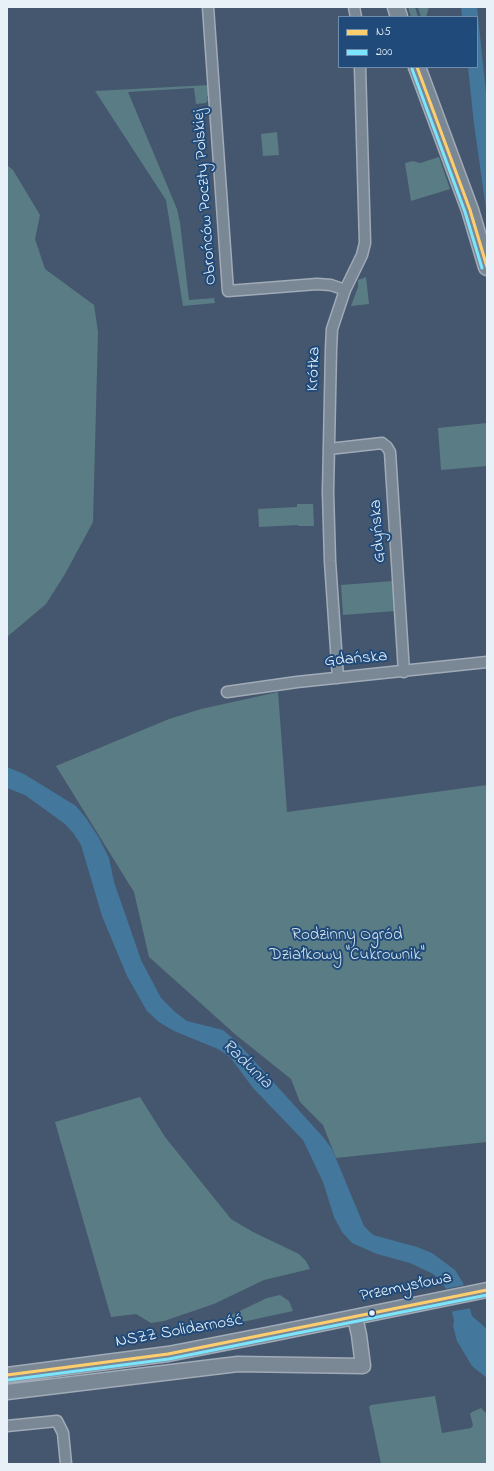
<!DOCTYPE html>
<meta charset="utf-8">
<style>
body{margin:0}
#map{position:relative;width:494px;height:1471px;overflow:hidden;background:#45576e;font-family:"Indie Flower",sans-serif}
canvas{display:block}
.frame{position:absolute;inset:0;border:8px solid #e8f1f8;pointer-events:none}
.legend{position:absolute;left:338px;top:16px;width:140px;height:52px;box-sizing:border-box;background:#1f4a7a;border:1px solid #6f8dac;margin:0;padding:5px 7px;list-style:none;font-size:12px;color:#e8f1f8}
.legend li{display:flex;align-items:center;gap:8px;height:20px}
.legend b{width:20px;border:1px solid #6f8dac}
</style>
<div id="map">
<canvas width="494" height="1471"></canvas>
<div class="frame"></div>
<ul class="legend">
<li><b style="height:5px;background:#fece6d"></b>N5</li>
<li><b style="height:5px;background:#7ae5fd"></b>200</li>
</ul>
</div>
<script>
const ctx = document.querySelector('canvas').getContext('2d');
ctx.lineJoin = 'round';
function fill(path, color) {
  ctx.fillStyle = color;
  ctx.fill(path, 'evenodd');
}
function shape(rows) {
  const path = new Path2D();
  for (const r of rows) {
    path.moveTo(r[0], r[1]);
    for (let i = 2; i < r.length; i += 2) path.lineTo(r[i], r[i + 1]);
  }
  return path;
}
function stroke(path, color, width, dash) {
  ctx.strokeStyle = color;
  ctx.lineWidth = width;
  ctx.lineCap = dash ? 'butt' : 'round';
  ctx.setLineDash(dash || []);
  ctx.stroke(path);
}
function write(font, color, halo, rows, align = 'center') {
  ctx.font = font + ' "Indie Flower",sans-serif';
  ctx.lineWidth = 4;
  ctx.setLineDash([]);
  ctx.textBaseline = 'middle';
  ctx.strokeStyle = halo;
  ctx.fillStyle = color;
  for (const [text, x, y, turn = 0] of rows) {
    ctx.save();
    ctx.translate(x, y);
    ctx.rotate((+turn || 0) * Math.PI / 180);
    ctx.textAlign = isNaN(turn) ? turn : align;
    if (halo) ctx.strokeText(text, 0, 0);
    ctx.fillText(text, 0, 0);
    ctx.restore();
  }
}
const green = shape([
 [408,7,415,7,418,17,411,17],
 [418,7,429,7,426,17,421,17],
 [209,85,210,96,207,96,208,100,206,103,196,104,194,88,128,92,177,209,180,223,189,300,214,298,215,303,183,306,166,200,95,91],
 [277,132,279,155,263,156,261,134],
 [439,157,450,189,411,201,405,163,413,161,420,163],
 [7,165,13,170,40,215,35,239,45,269,94,305,98,332,93,522,65,574,46,604,7,637],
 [366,277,369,304,351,306,358,287,358,280],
 [487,423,487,466,441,470,438,428],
 [297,504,313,504,314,526,298,526,298,525,259,527,258,509,297,507],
 [393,581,395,611,343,615,341,585],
 [278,692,287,812,487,785,487,1142,336,1158,323,1125,300,1102,291,1079,236,1035,149,957,134,892,56,766,169,719,201,709],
 [140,1097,165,1137,231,1219,253,1232,299,1254,306,1261,310,1269,264,1280,214,1304,164,1321,151,1323,136,1314,111,1317,55,1122],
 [280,1295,289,1301,293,1311,177,1336,204,1328,267,1298],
 [435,1396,442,1433,471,1428,473,1425,470,1414,472,1412,481,1408,487,1414,487,1464,381,1464,369,1407,371,1405]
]);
const water = shape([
 [461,7,477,7,487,102,487,216,474,124,468,67,477,67,477,17,462,17],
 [7,767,24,774,76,806,86,818,99,838,109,858,114,882,121,902,141,960,161,998,175,1012,187,1021,223,1030,237,1042,323,1137,332,1149,364,1226,373,1235,417,1247,432,1253,455,1270,463,1283,472,1316,487,1329,487,1378,472,1366,457,1341,453,1326,454,1320,445,1287,442,1281,433,1274,410,1263,377,1254,352,1243,342,1232,334,1217,323,1182,303,1140,253,1088,230,1057,218,1049,174,1031,159,1022,147,1011,127,976,102,916,81,845,74,834,65,824,25,795,7,788]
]);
const pier = shape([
 [465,1285,471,1308,450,1312,444,1289]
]);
const street = shape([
 [208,7,228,291,317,284,331,285,345,290],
 [354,7,356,17],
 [329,449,382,443,387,447,390,452,404,672],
 [338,678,330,561,328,492,331,349,332,329,345,290,362,255,365,243,360,67],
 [227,692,297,682,487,662],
 [7,1426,57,1421,63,1433,66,1464]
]);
const secondary = shape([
 [7,1375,168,1354,271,1334,487,1290],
 [7,1392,238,1364,363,1366,359,1335,355,1317]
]);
const primary = shape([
 [396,7,399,17],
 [417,67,470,210,487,267]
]);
const bus1 = shape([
 [417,67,470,210,487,267],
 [7,1375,168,1354,487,1290]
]);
const bus2 = shape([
 [412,69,465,212,482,268],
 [8,1380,169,1359,487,1295]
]);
const markers = [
 [372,1313,3.5,"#e8f1f8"]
];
const streetNames = [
 ["Obrońców Poczty Polskiej",206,197,-94],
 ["Krótka",315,369,-88],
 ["Gdyńska",379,531,-94],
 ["Gdańska",356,660,-5],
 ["Przemysłowa",406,1288,-12],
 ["NSZZ Solidarność",179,1332,-10]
];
const parkNames = [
 ["Rodzinny Ogród",347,936],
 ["Działkowy \"Cukrownik\"",347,956]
];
const waterNames = [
 ["Radunia",246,1065,44]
];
fill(green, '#5a7c84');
fill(water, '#43779c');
fill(pier, '#45576e');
stroke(street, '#a1abb7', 13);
stroke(secondary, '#a1abb7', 17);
stroke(primary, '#a1abb7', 19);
stroke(street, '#7a8795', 10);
stroke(secondary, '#7a8795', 14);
stroke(primary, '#7a8795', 16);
stroke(bus1, '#fece6d', 3);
stroke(bus2, '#7ae5fd', 3);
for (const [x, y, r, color] of markers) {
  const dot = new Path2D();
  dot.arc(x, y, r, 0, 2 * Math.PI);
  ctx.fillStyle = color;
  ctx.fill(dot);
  stroke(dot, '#1f4a7a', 1.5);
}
write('17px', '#e8f1f8', '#1f4a7a', streetNames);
write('17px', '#d3e0e7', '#1f4a7a', parkNames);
write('italic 18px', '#cfdfeb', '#1f4a7a', waterNames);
</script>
